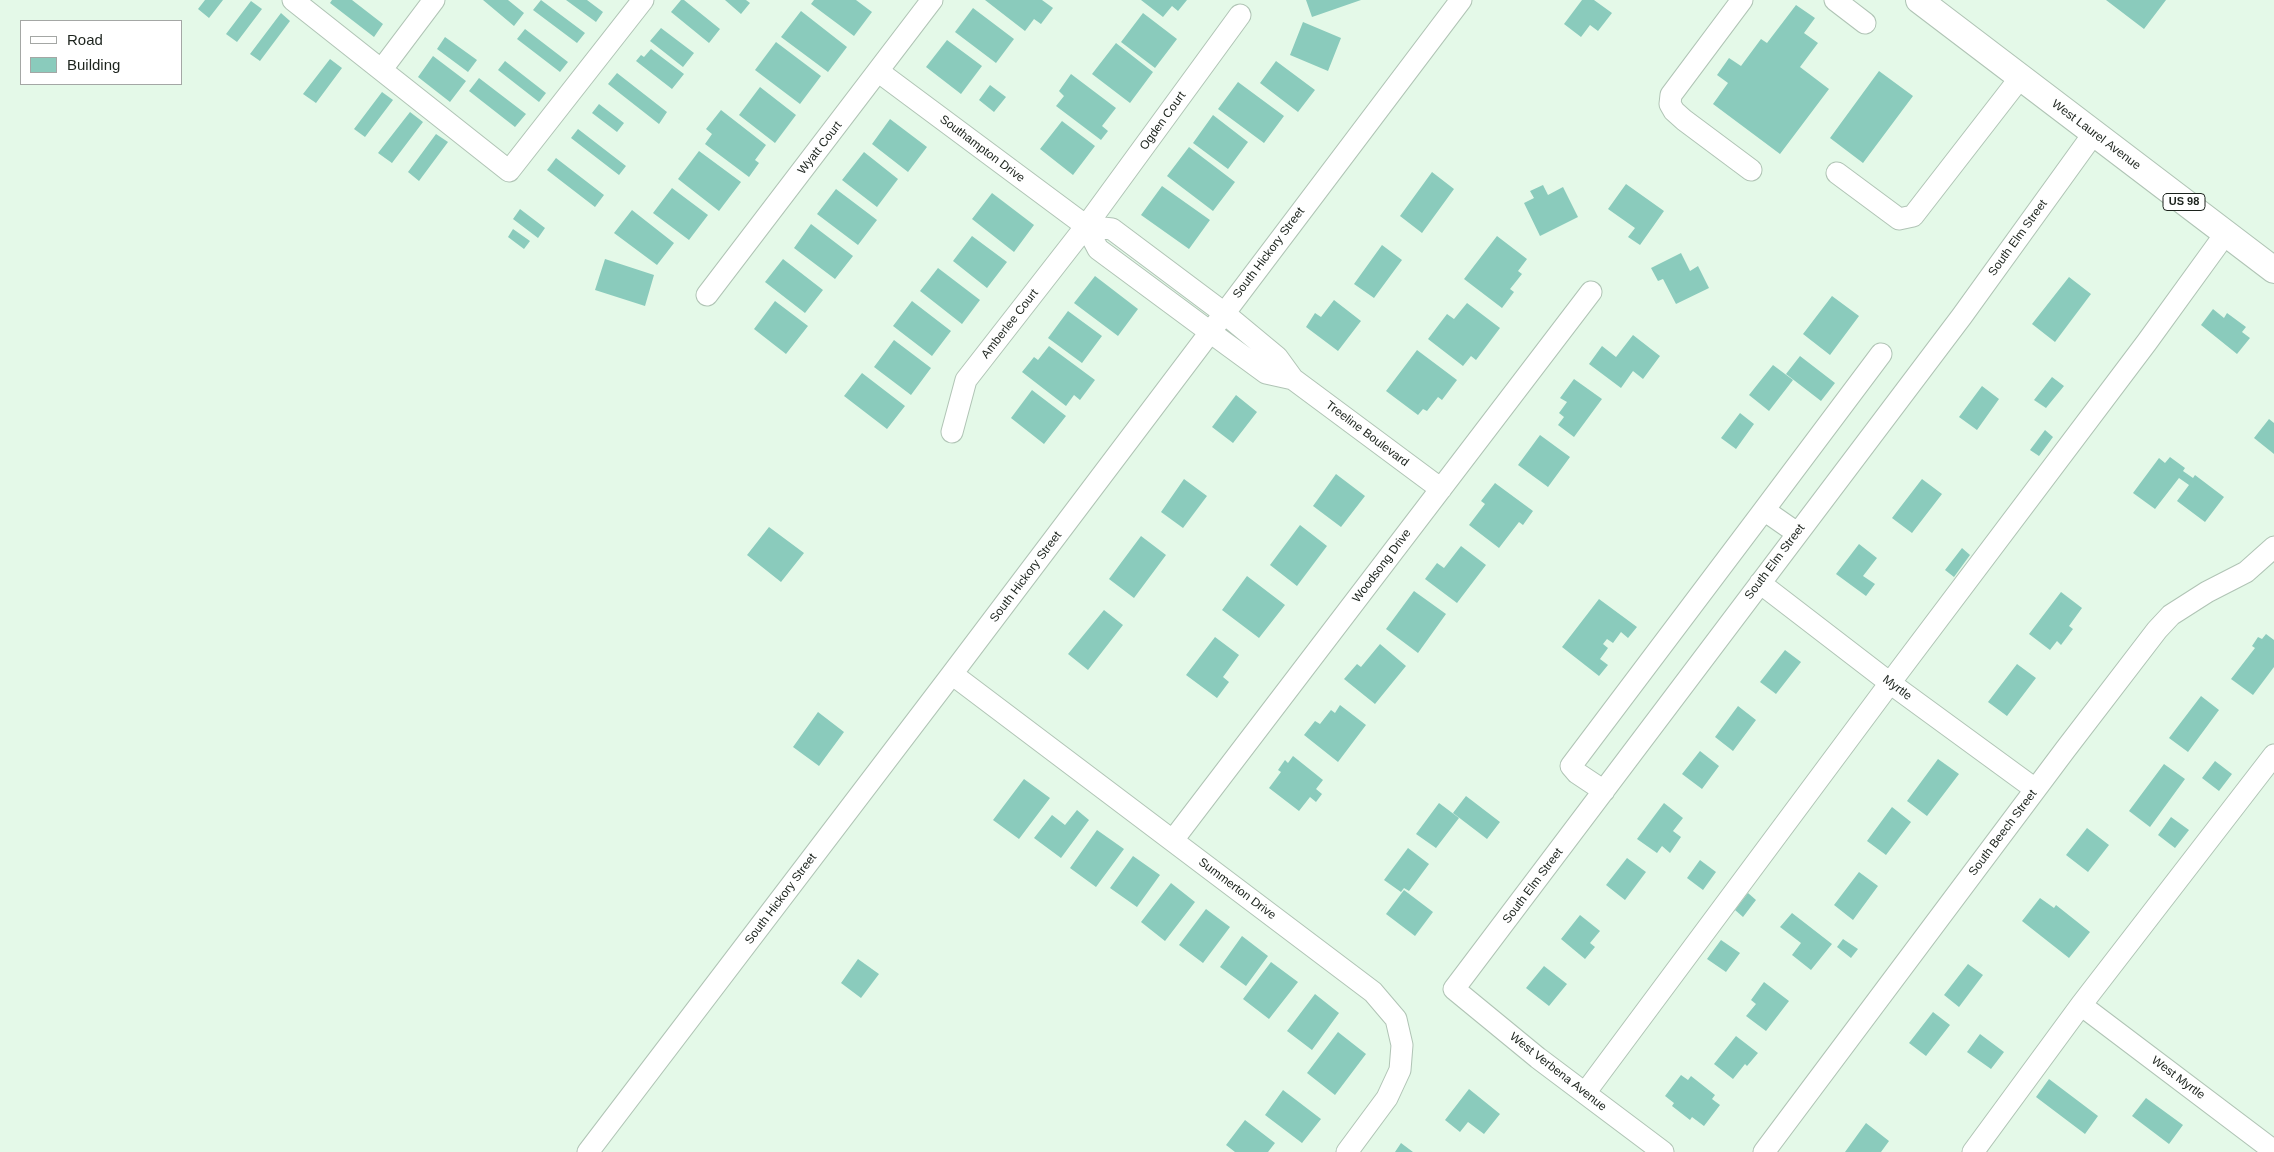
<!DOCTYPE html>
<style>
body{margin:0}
#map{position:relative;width:2274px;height:1152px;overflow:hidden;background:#e4f9e8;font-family:Arial,sans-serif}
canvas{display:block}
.legend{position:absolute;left:20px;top:20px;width:162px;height:65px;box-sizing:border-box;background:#fff;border:1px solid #a4a7a5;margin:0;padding:6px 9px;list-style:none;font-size:15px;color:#1c231d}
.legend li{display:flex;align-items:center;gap:10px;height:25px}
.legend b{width:25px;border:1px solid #a4a7a5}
</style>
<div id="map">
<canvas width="2274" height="1152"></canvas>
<ul class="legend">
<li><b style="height:6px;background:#fff"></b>Road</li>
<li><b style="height:14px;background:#8acbbc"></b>Building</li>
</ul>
</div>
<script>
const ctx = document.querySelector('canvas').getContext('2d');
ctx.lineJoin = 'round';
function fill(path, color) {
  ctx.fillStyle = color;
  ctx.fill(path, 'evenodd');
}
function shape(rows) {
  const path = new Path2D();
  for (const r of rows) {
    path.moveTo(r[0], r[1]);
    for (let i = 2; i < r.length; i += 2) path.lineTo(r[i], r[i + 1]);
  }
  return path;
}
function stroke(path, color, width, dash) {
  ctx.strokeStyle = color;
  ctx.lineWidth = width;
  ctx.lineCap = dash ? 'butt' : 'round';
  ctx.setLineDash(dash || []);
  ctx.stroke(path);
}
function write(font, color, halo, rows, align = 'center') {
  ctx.font = font + ' Arial,sans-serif';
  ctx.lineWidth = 4;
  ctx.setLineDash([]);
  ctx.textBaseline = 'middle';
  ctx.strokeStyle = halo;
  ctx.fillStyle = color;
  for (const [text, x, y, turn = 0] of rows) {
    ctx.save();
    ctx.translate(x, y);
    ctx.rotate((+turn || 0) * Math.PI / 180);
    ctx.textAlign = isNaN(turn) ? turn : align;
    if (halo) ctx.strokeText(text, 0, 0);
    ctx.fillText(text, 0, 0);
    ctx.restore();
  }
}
const building = shape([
 [205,0,223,0,209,18,198,9],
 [332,0,352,0,383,24,374,37,330,3],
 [483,0,508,0,524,13,514,26],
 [541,0,585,33,577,43,533,10],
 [566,0,587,0,603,12,596,22],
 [681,0,684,0,720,29,709,43,671,12],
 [725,0,746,0,750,3,741,14],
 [814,0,856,0,872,12,854,36,811,4],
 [985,0,1042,0,1053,8,1041,24,1034,19,1025,31],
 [1141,0,1187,0,1178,11,1172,6,1163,17],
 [1306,0,1361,0,1312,17],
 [1582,0,1594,0,1612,13,1598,31,1590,25,1581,37,1564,24],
 [2106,0,2166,0,2144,29],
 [251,1,262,9,237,42,226,34],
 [1796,5,1815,18,1804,33,1818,43,1800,67,1829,89,1780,154,1713,104,1728,83,1717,75,1729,58,1741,66,1761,39,1767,43],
 [973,8,1014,39,996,63,955,32],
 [801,11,847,47,828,72,781,37],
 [281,13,290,21,260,61,250,54],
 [1143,13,1177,39,1155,68,1121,42],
 [1303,22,1341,38,1328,71,1290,55],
 [661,28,694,53,683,67,650,41],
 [525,29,568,62,560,72,517,39],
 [445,37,477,60,468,72,437,49],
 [947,40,982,66,961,94,926,67],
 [776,42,821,76,800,104,755,70],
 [1116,43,1153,72,1130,103,1092,74],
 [651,49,684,74,672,89,636,61,641,55,644,57],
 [433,56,466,81,450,102,418,77],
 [330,59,342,68,316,103,303,94],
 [505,61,546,93,539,102,498,70],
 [1276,61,1315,90,1298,112,1260,83],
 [1879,71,1913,96,1863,163,1830,138],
 [617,73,667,112,659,124,608,84],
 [1071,74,1116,108,1102,126,1108,131,1101,140,1056,106,1064,96,1059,91],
 [479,78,526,114,515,127,469,91],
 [1238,82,1284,116,1264,143,1218,109],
 [990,85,1006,97,994,112,979,100],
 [760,87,796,115,775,143,739,115],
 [382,92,393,100,365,137,354,129],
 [599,104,624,123,617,132,592,113],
 [721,110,766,145,755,160,759,163,749,177,705,144,712,134,706,129],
 [410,112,423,122,392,163,378,153],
 [1213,115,1248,142,1228,169,1193,143],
 [890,119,927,147,908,172,872,144],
 [1062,121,1095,146,1073,175,1040,149],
 [578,129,626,166,619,175,571,138],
 [436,134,448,142,419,181,408,172],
 [1189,147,1235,182,1213,211,1167,176],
 [699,151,741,182,719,211,678,179],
 [864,152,898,179,877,207,842,180],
 [556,158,604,195,595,207,547,170],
 [1432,172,1454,189,1422,233,1400,216],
 [1626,184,1664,211,1640,245,1628,237,1635,228,1608,209],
 [1543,185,1548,195,1563,187,1578,217,1540,236,1524,203,1534,198,1530,191],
 [1162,186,1210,220,1189,249,1141,215],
 [672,188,708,215,689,240,653,213],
 [836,189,877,220,858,245,817,214],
 [992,193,1034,225,1014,252,972,219],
 [520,209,545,228,538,238,513,219],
 [632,210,674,243,657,265,614,233],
 [811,224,853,256,835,279,794,248],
 [513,229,530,241,524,249,508,237],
 [972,236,1007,262,987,288,953,261],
 [1497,236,1527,259,1518,271,1522,274,1510,289,1514,292,1502,308,1464,279],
 [1382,245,1402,260,1374,298,1354,284],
 [1681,253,1690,271,1698,266,1709,288,1676,304,1663,279,1658,281,1651,268],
 [605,259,654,275,645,306,595,290],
 [783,259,823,290,805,313,765,282],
 [938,268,980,300,962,324,920,291],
 [1095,276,1138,309,1118,336,1074,303],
 [2069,277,2091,294,2055,342,2032,324],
 [1832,296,1859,316,1830,355,1803,334],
 [1334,300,1361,321,1338,351,1306,327,1315,313,1321,317],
 [775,301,808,326,786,354,754,329],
 [912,301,951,331,932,356,893,326],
 [1467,303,1500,328,1476,360,1471,356,1463,366,1428,339,1447,314,1454,319],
 [2213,309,2224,318,2227,313,2246,327,2242,332,2250,338,2237,354,2201,325],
 [1068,311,1102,336,1082,363,1048,338],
 [1633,335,1660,356,1643,379,1633,371,1621,388,1589,364,1602,346,1616,357],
 [894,340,931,368,911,395,874,367],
 [1049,346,1095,380,1080,400,1074,395,1066,406,1022,372,1034,357,1038,360],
 [1417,350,1457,380,1442,400,1438,397,1427,411,1423,409,1418,415,1386,391],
 [1800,356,1835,383,1821,401,1786,374],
 [1773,365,1793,380,1769,411,1749,395],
 [862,373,905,406,887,429,844,396],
 [2052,377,2064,386,2046,408,2034,400],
 [1574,379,1602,399,1574,437,1558,425,1564,417,1559,413,1567,402,1560,398],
 [1982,386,1999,399,1977,430,1959,417],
 [1032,390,1066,416,1044,444,1011,418],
 [1236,395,1257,412,1233,443,1212,427],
 [1740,413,1754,424,1736,449,1721,438],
 [2269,419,2274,423,2274,454,2254,438],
 [2045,430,2053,437,2039,456,2030,450],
 [1540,435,1570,457,1548,487,1518,465],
 [2170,457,2185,468,2183,471,2193,478,2195,475,2224,497,2205,522,2177,501,2189,485,2179,478,2155,509,2133,493,2159,458,2165,463],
 [1336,474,1365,496,1341,527,1313,506],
 [1184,479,1207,496,1183,528,1161,512],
 [1922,479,1942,494,1912,533,1892,518],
 [1495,483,1533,511,1523,525,1519,522,1499,548,1469,525,1485,504,1481,501],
 [1300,525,1327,546,1297,586,1270,565],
 [769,527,804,553,781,582,747,555],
 [1141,536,1166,555,1134,598,1109,579],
 [1859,544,1877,558,1863,576,1875,584,1866,596,1836,574],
 [1461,546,1486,565,1457,603,1425,579,1437,563,1444,568],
 [1962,548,1970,555,1954,577,1945,570],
 [1247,576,1285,605,1259,638,1222,610],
 [1414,591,1446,614,1418,653,1386,629],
 [2061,592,2082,608,2069,626,2073,629,2061,645,2057,641,2050,650,2029,634],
 [1599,599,1637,627,1628,638,1621,632,1613,643,1607,639,1603,644,1608,648,1600,659,1608,665,1599,676,1562,647],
 [1104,610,1123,625,1088,670,1068,654],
 [2266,634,2274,640,2274,667,2253,695,2231,679,2255,648,2252,646,2258,637,2262,639],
 [1215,637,1239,655,1223,677,1229,682,1217,698,1186,675],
 [1380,644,1406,666,1375,704,1344,679,1357,664,1361,667],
 [1785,650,1801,662,1776,694,1760,682],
 [2017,664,2036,678,2007,716,1988,702],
 [2201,696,2219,710,2188,752,2169,738],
 [1340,705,1366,725,1338,762,1304,735,1315,721,1320,724,1331,710,1335,713],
 [1738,706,1756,720,1733,751,1715,737],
 [818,712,844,732,819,766,793,747],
 [1700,751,1719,766,1702,789,1682,774],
 [1293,756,1323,780,1316,789,1322,794,1316,802,1310,797,1299,811,1269,788,1281,772,1278,770,1285,760,1288,763],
 [1938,759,1959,774,1927,816,1907,801],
 [2215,761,2232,774,2219,791,2202,778],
 [2164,764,2185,779,2150,827,2129,811],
 [1024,779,1050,798,1019,839,993,820],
 [1466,796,1500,822,1487,839,1453,813],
 [1439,803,1459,818,1436,848,1416,834],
 [1664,803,1683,818,1673,831,1681,837,1670,853,1662,846,1657,853,1637,839],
 [1892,807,1911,822,1886,855,1867,841],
 [1077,810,1089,820,1061,858,1034,838,1052,815,1065,825],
 [2171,817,2189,830,2175,848,2158,835],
 [2087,828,2109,845,2088,872,2066,855],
 [1097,830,1124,849,1096,887,1070,868],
 [1408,848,1429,864,1409,891,1404,888,1401,892,1384,880],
 [1133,856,1160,875,1137,907,1110,888],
 [1627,858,1646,872,1625,900,1606,885],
 [1700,860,1716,872,1703,890,1687,878],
 [1859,872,1878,886,1853,920,1834,905],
 [1171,883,1195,902,1165,941,1141,922],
 [1404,890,1433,912,1415,936,1386,914],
 [1748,893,1756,900,1743,917,1735,910],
 [2040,898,2054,908,2056,905,2090,932,2069,958,2022,921],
 [1206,909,1230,927,1203,963,1179,945],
 [1792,913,1832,944,1811,970,1792,955,1801,943,1780,927],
 [1580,915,1600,931,1590,943,1595,947,1585,959,1561,939],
 [1242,936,1268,956,1246,986,1220,967],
 [1843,939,1858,949,1851,958,1837,947],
 [1721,940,1740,953,1726,972,1707,959],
 [858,959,879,974,861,998,841,983],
 [1271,962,1298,982,1269,1019,1243,999],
 [1968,964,1983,975,1959,1007,1944,995],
 [1544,966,1567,984,1549,1006,1526,988],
 [1764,982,1789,1001,1766,1031,1746,1016,1756,1004,1751,1000],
 [1315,994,1339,1013,1312,1050,1287,1031],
 [1933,1012,1950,1025,1926,1056,1909,1043],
 [1338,1032,1366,1054,1335,1095,1307,1073],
 [1980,1034,2004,1052,1991,1069,1967,1052],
 [1736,1036,1758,1053,1747,1066,1745,1064,1733,1079,1714,1064],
 [1681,1075,1688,1080,1691,1076,1715,1095,1712,1099,1720,1105,1704,1126,1692,1117,1690,1120,1672,1106,1674,1103,1665,1096],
 [2049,1079,2098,1116,2085,1134,2036,1097],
 [1469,1089,1500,1114,1484,1134,1468,1122,1460,1132,1445,1120],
 [1283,1090,1321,1119,1302,1143,1265,1115],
 [2146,1098,2183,1125,2169,1144,2132,1116],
 [1245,1120,1275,1143,1268,1152,1235,1152,1226,1145],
 [1866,1123,1889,1141,1881,1152,1845,1152],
 [1401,1143,1413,1152,1395,1152]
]);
const minor = shape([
 [293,0,509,171,643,0],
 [1742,0,1671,95,1670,104,1674,111,1684,120,1751,170],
 [1835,0,1865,23],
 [382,69,434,0],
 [879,72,1086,226],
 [1837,173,1899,219,1913,216,2020,78],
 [1086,226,1112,229,1224,313,1277,357,1293,379,1266,373,1210,332,1098,249,1086,226],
 [707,295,932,0],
 [1293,379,1441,489],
 [952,432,966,380,1086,226,1240,15],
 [1764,510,1881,354],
 [1760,583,1890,683,2035,789],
 [952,674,1373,992,1396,1019,1402,1045,1400,1070,1387,1098,1347,1152],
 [1604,791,1577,773,1571,766,1764,510,1797,533],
 [1173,840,1591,292],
 [2081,1005,2274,1151],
 [1585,1093,1890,683,2147,342,2226,233],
 [588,1152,952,674,1461,0],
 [1663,1152,1538,1058,1454,989,1962,316,2094,133],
 [1764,1152,2065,750,2157,630,2171,615,2207,592,2246,572,2274,547],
 [1973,1152,2081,1005,2274,755]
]);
const major = shape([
 [1919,0,2274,270]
]);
const shields = [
 [2184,202,42]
];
const shieldNames = [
 ["US 98",2184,202]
];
const streetNames = [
 ["Ogden Court",1163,121,-54],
 ["West Laurel Avenue",2096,135,37],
 ["Wyatt Court",820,148,-52],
 ["Southampton Drive",982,149,37],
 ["South Elm Street",2018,238,-54],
 ["South Hickory Street",1269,253,-53],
 ["Amberlee Court",1010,324,-52],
 ["Treeline Boulevard",1367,434,37],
 ["South Elm Street",1775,562,-53],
 ["Woodsong Drive",1382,566,-53],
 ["South Hickory Street",1026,577,-53],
 ["Myrtle",1897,688,37],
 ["South Beech Street",2003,833,-53],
 ["South Elm Street",1533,886,-53],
 ["Summerton Drive",1237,889,37],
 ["South Hickory Street",781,899,-53],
 ["West Verbena Avenue",1558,1072,38],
 ["West Myrtle",2178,1078,37]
];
fill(building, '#8acbbc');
stroke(minor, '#b0c4b5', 23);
stroke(major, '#b0c4b5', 28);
stroke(minor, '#fff', 21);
stroke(major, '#fff', 26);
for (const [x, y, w] of shields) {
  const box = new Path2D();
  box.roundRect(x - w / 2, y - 8.5, w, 17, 4);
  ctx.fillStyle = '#fff';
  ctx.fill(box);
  stroke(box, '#1c231d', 1);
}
write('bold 11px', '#1c231d', null, shieldNames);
write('12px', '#1c231d', '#fff', streetNames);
</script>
